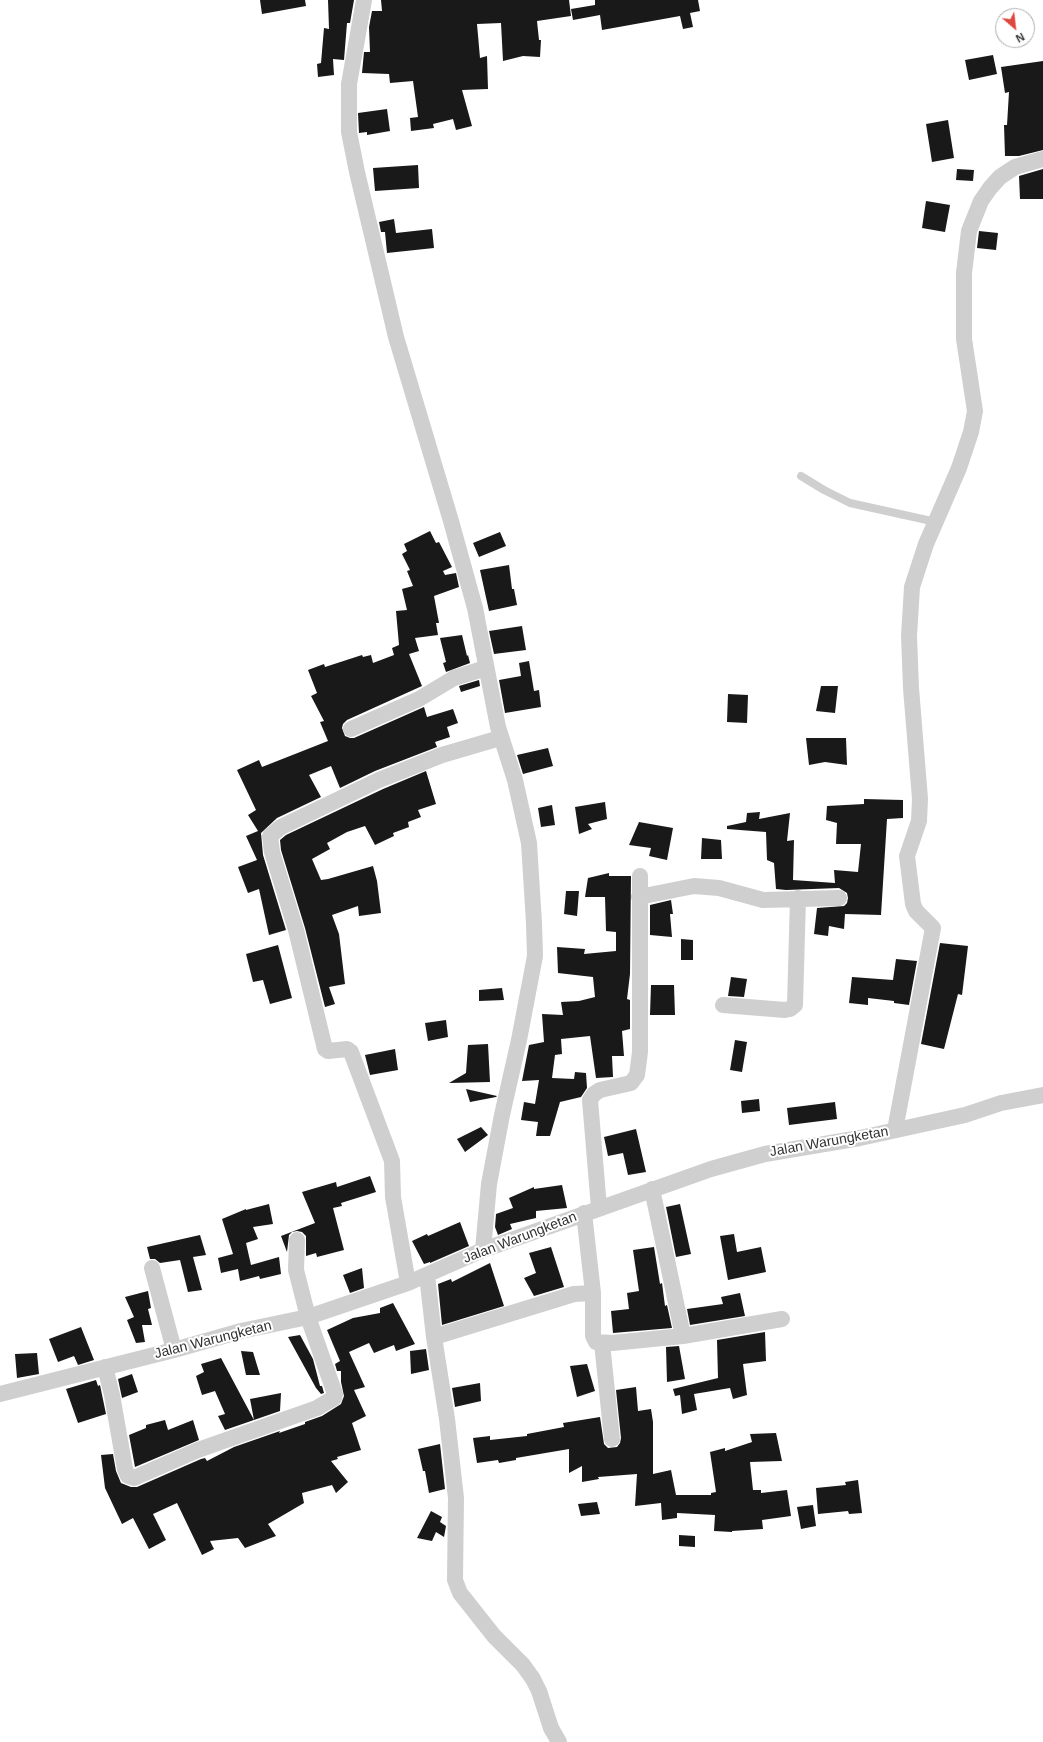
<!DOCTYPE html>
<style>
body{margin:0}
#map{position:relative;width:1043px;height:1742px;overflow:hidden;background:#fff;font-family:Helvetica,sans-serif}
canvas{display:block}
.north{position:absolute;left:995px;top:8px;width:40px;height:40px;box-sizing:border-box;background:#fff;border:1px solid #adadad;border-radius:50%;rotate:152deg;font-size:11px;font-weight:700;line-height:16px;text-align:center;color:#323232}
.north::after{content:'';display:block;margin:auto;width:14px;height:18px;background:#dd483f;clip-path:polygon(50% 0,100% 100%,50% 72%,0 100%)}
</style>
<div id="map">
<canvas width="1043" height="1742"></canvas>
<div class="north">N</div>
</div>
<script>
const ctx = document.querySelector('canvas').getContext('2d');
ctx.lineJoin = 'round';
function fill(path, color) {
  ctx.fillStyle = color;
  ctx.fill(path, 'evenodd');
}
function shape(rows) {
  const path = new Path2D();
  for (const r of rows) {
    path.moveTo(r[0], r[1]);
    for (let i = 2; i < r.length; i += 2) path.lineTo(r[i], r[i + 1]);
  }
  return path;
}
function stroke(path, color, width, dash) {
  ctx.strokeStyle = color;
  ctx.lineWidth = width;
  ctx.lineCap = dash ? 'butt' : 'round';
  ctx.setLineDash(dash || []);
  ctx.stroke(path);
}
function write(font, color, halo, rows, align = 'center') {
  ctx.font = font + ' Helvetica,sans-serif';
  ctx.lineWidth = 4;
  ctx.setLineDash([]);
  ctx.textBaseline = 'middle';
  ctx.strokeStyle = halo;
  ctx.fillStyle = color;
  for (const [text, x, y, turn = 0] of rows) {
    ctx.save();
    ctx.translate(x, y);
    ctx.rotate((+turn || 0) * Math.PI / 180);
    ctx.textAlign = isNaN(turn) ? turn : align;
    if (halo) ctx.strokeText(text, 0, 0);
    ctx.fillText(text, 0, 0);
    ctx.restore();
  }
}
const building = shape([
 [260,0,305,0,306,6,262,14],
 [328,0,354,0,350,23,347,23,344,60,333,59,334,75,318,77,317,64,321,63,324,28,329,29],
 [381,0,569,0,571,16,537,21,539,40,541,40,540,57,523,56,503,61,501,23,477,24,480,58,487,56,488,89,462,90,472,126,456,130,453,119,433,124,434,128,411,131,410,118,418,117,413,81,390,83,389,74,362,73,364,52,370,52,369,27,372,11,382,11],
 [595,0,698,0,700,11,690,13,693,27,683,29,680,16,602,30,600,15,573,20,571,9,595,5],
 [993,55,997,74,969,80,965,60],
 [1043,61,1043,150,1019,156,1005,156,1004,125,1007,125,1009,92,1005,93,1001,67],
 [387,109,390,131,367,135,367,132,359,133,358,113],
 [948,120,954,158,932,162,926,124],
 [418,165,419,188,375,191,373,168],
 [957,169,974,170,973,181,956,180],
 [1043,169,1043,199,1020,199,1019,176],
 [926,201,950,205,945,232,922,228],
 [394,219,396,233,432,229,434,248,387,253,385,232,381,232,379,222],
 [979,231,998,233,996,250,977,248],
 [430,531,436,543,439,542,452,567,443,571,445,575,456,573,459,587,434,596,439,623,436,623,438,635,415,638,419,651,409,654,422,686,347,720,343,724,342,728,345,736,350,738,354,738,424,707,427,717,453,709,458,723,447,727,450,737,435,742,437,747,375,771,340,788,331,766,309,775,321,797,277,818,261,833,263,855,286,930,269,935,259,889,248,893,238,867,257,860,246,836,258,831,248,815,256,810,237,770,259,760,262,767,328,741,320,722,324,721,311,696,317,693,308,670,324,664,325,667,362,655,363,657,371,655,373,663,394,655,392,648,399,645,396,611,407,610,402,589,413,586,407,571,410,570,402,554,407,551,404,544],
 [500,532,506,546,479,557,473,543],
 [509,565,512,589,514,589,517,605,489,611,480,570],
 [522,626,526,650,494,654,489,631],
 [462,635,467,656,468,655,470,663,446,672,443,663,446,662,440,638],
 [529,661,534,691,539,690,541,707,505,713,499,680,521,676,519,663],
 [479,680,480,686,461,692,459,686],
 [821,686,838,686,835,713,816,711],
 [728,694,748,695,747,723,727,722],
 [806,738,846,738,847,765,825,762,809,765],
 [548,748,553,766,523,774,517,755],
 [426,771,436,804,418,810,421,817,408,822,409,827,393,833,394,836,375,845,365,826,347,832,327,843,330,849,312,859,321,880,328,879,373,866,377,881,381,913,359,916,358,906,332,915,339,934,345,984,329,987,335,1004,325,1007,305,928,281,850,280,840,286,835,383,789],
 [864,799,903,800,903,818,887,819,881,915,845,914,844,929,829,926,828,936,814,934,817,908,844,906,847,903,848,898,847,893,839,888,786,890,776,889,774,863,767,860,766,832,727,829,727,826,746,822,747,813,760,812,759,819,790,813,787,841,794,840,793,880,835,883,834,870,858,872,861,844,836,844,837,823,826,820,827,806,864,804],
 [605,802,607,819,588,824,592,829,579,834,575,807],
 [552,805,555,825,541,827,538,808],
 [639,822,673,828,667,860,649,856,651,848,629,845],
 [702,838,721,840,722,859,701,859],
 [609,873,609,876,631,876,630,974,627,999,630,1000,630,1029,622,1031,624,1056,612,1056,613,1077,596,1078,590,1036,561,1039,562,1054,555,1055,552,1078,574,1079,575,1072,586,1073,587,1088,581,1097,560,1102,550,1136,536,1136,538,1122,521,1120,524,1102,535,1104,539,1080,522,1081,529,1045,544,1042,542,1014,563,1015,561,1002,579,1001,595,997,593,977,558,973,557,947,585,949,584,954,616,951,616,932,606,931,605,897,585,897,588,878],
 [566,891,579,891,577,916,564,914],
 [671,900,673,914,670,914,672,937,650,935,650,905],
 [681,939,693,940,693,960,681,960],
 [940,943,968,946,962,995,958,994,944,1049,921,1044],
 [278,945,292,998,270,1004,263,980,253,982,246,954],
 [896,959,917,961,909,1005,894,1003,894,1001,868,998,868,1005,849,1003,852,977,893,980],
 [731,977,747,979,744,997,728,996],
 [651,985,674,985,675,1015,650,1015],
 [502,988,504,1000,479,1001,479,990],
 [446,1020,448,1037,428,1041,425,1023],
 [735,1040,747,1042,742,1072,730,1070],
 [488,1044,490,1082,449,1083,466,1073,468,1045],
 [395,1049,398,1070,370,1075,365,1055],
 [466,1089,497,1096,496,1097,470,1102],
 [759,1099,760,1111,742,1113,741,1101],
 [835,1102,837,1119,789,1125,787,1108],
 [481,1127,488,1135,465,1152,457,1139],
 [636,1129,646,1172,628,1175,623,1153,608,1156,604,1137],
 [370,1176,376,1192,341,1203,342,1206,333,1208,344,1250,317,1257,316,1253,306,1256,306,1236,302,1232,297,1231,292,1232,289,1235,287,1252,281,1236,315,1223,302,1192,336,1182,337,1187],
 [562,1185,567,1208,536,1211,536,1218,510,1224,512,1229,498,1235,495,1227,496,1214,513,1208,509,1198,534,1187,534,1189],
 [269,1204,273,1224,253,1227,258,1239,246,1243,251,1265,279,1257,281,1274,260,1279,259,1276,240,1281,238,1269,221,1273,218,1258,233,1254,222,1219,246,1209,246,1210],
 [680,1204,691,1254,676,1257,666,1207],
 [460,1222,469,1246,430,1263,430,1262,424,1264,412,1241,427,1234,428,1236],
 [734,1234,737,1252,761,1247,766,1272,728,1280,720,1236],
 [200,1235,206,1255,193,1257,202,1290,188,1292,180,1260,160,1263,155,1259,150,1259,147,1247],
 [551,1247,564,1287,534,1296,524,1278,536,1273,529,1253],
 [654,1247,660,1284,662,1283,665,1306,667,1305,672,1328,613,1333,611,1311,629,1309,627,1293,639,1291,633,1250],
 [490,1263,504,1306,442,1325,438,1284,451,1279,452,1282],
 [362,1268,364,1288,350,1293,343,1275],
 [148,1291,151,1308,148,1309,152,1325,142,1325,145,1342,136,1343,127,1320,134,1317,125,1297],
 [740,1293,745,1316,690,1325,687,1309,723,1304,721,1297],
 [393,1303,415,1344,396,1351,394,1345,374,1353,369,1343,349,1352,365,1387,354,1390,366,1416,352,1423,361,1450,337,1457,338,1459,331,1461,348,1482,336,1493,332,1485,302,1493,304,1503,268,1524,276,1536,245,1548,238,1538,210,1541,214,1549,202,1555,177,1503,153,1514,166,1540,149,1549,133,1518,122,1524,105,1488,101,1455,113,1454,116,1471,121,1483,131,1487,137,1487,201,1459,205,1458,207,1461,234,1447,280,1431,279,1433,305,1424,305,1422,322,1416,341,1404,344,1396,341,1382,341,1371,337,1371,335,1364,340,1361,327,1330,353,1318,380,1313,380,1308],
 [81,1327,94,1360,78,1365,74,1356,58,1362,49,1339],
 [765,1332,766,1361,743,1364,747,1395,733,1399,730,1388,694,1394,697,1410,682,1414,680,1395,675,1396,673,1389,718,1378,717,1340],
 [300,1335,313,1359,320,1386,322,1386,324,1393,321,1394,316,1388,288,1337],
 [679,1346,685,1379,667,1382,666,1347],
 [426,1349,429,1370,411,1374,410,1351],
 [241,1351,253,1352,260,1375,246,1375],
 [37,1353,39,1374,17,1378,15,1354],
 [221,1358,254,1420,250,1399,281,1393,280,1411,225,1430,218,1416,225,1414,215,1391,202,1395,196,1376,204,1372,201,1364],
 [587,1364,595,1391,577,1397,570,1366],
 [132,1374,138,1392,122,1398,118,1379],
 [96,1380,98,1386,100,1385,106,1414,78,1423,66,1389],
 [480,1383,481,1401,455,1407,452,1388],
 [636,1387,638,1411,651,1409,653,1422,653,1474,671,1470,676,1495,711,1495,711,1493,716,1492,710,1452,725,1448,725,1451,752,1442,750,1434,776,1433,782,1461,750,1462,753,1490,761,1490,761,1493,787,1490,791,1516,762,1520,763,1529,732,1531,732,1532,714,1531,715,1515,677,1513,677,1518,662,1520,661,1503,635,1506,637,1474,598,1477,599,1479,582,1482,582,1466,569,1473,569,1449,516,1458,516,1460,499,1463,498,1460,477,1463,473,1438,490,1436,490,1440,527,1436,527,1434,564,1427,563,1423,600,1417,604,1444,608,1448,617,1447,620,1443,621,1438,616,1390],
 [165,1420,168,1430,193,1420,199,1440,135,1467,129,1435,146,1428,146,1425],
 [440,1444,445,1489,429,1493,425,1471,423,1471,418,1449],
 [858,1480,862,1513,849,1514,848,1511,818,1514,816,1488,846,1485,845,1482],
 [597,1502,600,1514,581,1516,578,1504],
 [813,1505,816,1526,801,1529,797,1507],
 [431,1511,442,1517,440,1522,446,1526,444,1537,436,1532,432,1541,417,1538],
 [679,1535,695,1536,695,1547,679,1546]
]);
const service = shape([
 [801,476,824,490,850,503,936,522]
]);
const minor = shape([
 [364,0,349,84,349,132,357,172,396,337,451,521,475,608,498,727,515,780,529,843,534,923,535,956,519,1040,502,1115,489,1184,483,1250],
 [351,729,419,699,454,678,486,668],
 [639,897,694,886,719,888,763,900,839,898],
 [723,1005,785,1010,790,1009,795,1005,798,898],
 [895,1130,933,928,916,911,913,904,907,856,919,821,920,799,911,688,909,636,912,587,926,544,959,468,971,432,975,411,964,339,964,273,969,231,981,201,990,188,1000,177,1015,167,1043,159],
 [652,1189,683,1336],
 [599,1208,590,1100,594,1094,600,1090,631,1083,637,1075,640,1052,640,876],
 [584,1213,593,1293,593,1336,596,1342,612,1343,683,1336,782,1319],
 [152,1268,174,1350],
 [427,1275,434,1337,447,1419,456,1498,455,1580,460,1593,494,1636,523,1665,533,1679,539,1691,551,1728,559,1742],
 [408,1283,393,1197,392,1161,351,1052,347,1049,328,1051,325,1049,296,930,272,852,270,836,281,827,379,780,442,755,500,738],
 [434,1337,574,1294,593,1293],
 [602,1343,612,1439],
 [105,1367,112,1395,125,1469,128,1476,134,1478,198,1450,317,1408,334,1398,335,1394,308,1317,296,1270,297,1240],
 [0,1394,174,1350,241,1331,308,1317,408,1283,483,1250,711,1169,765,1154,860,1138,965,1115,1001,1103,1043,1095]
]);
const streetNames = [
 ["Jalan Warungketan",829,1142,-10],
 ["Jalan Warungketan",520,1238,-21],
 ["Jalan Warungketan",213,1340,-14]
];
fill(building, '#191919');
stroke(service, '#cfcfcf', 8);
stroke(minor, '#cfcfcf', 16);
write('14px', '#323232', '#fff', streetNames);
</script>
